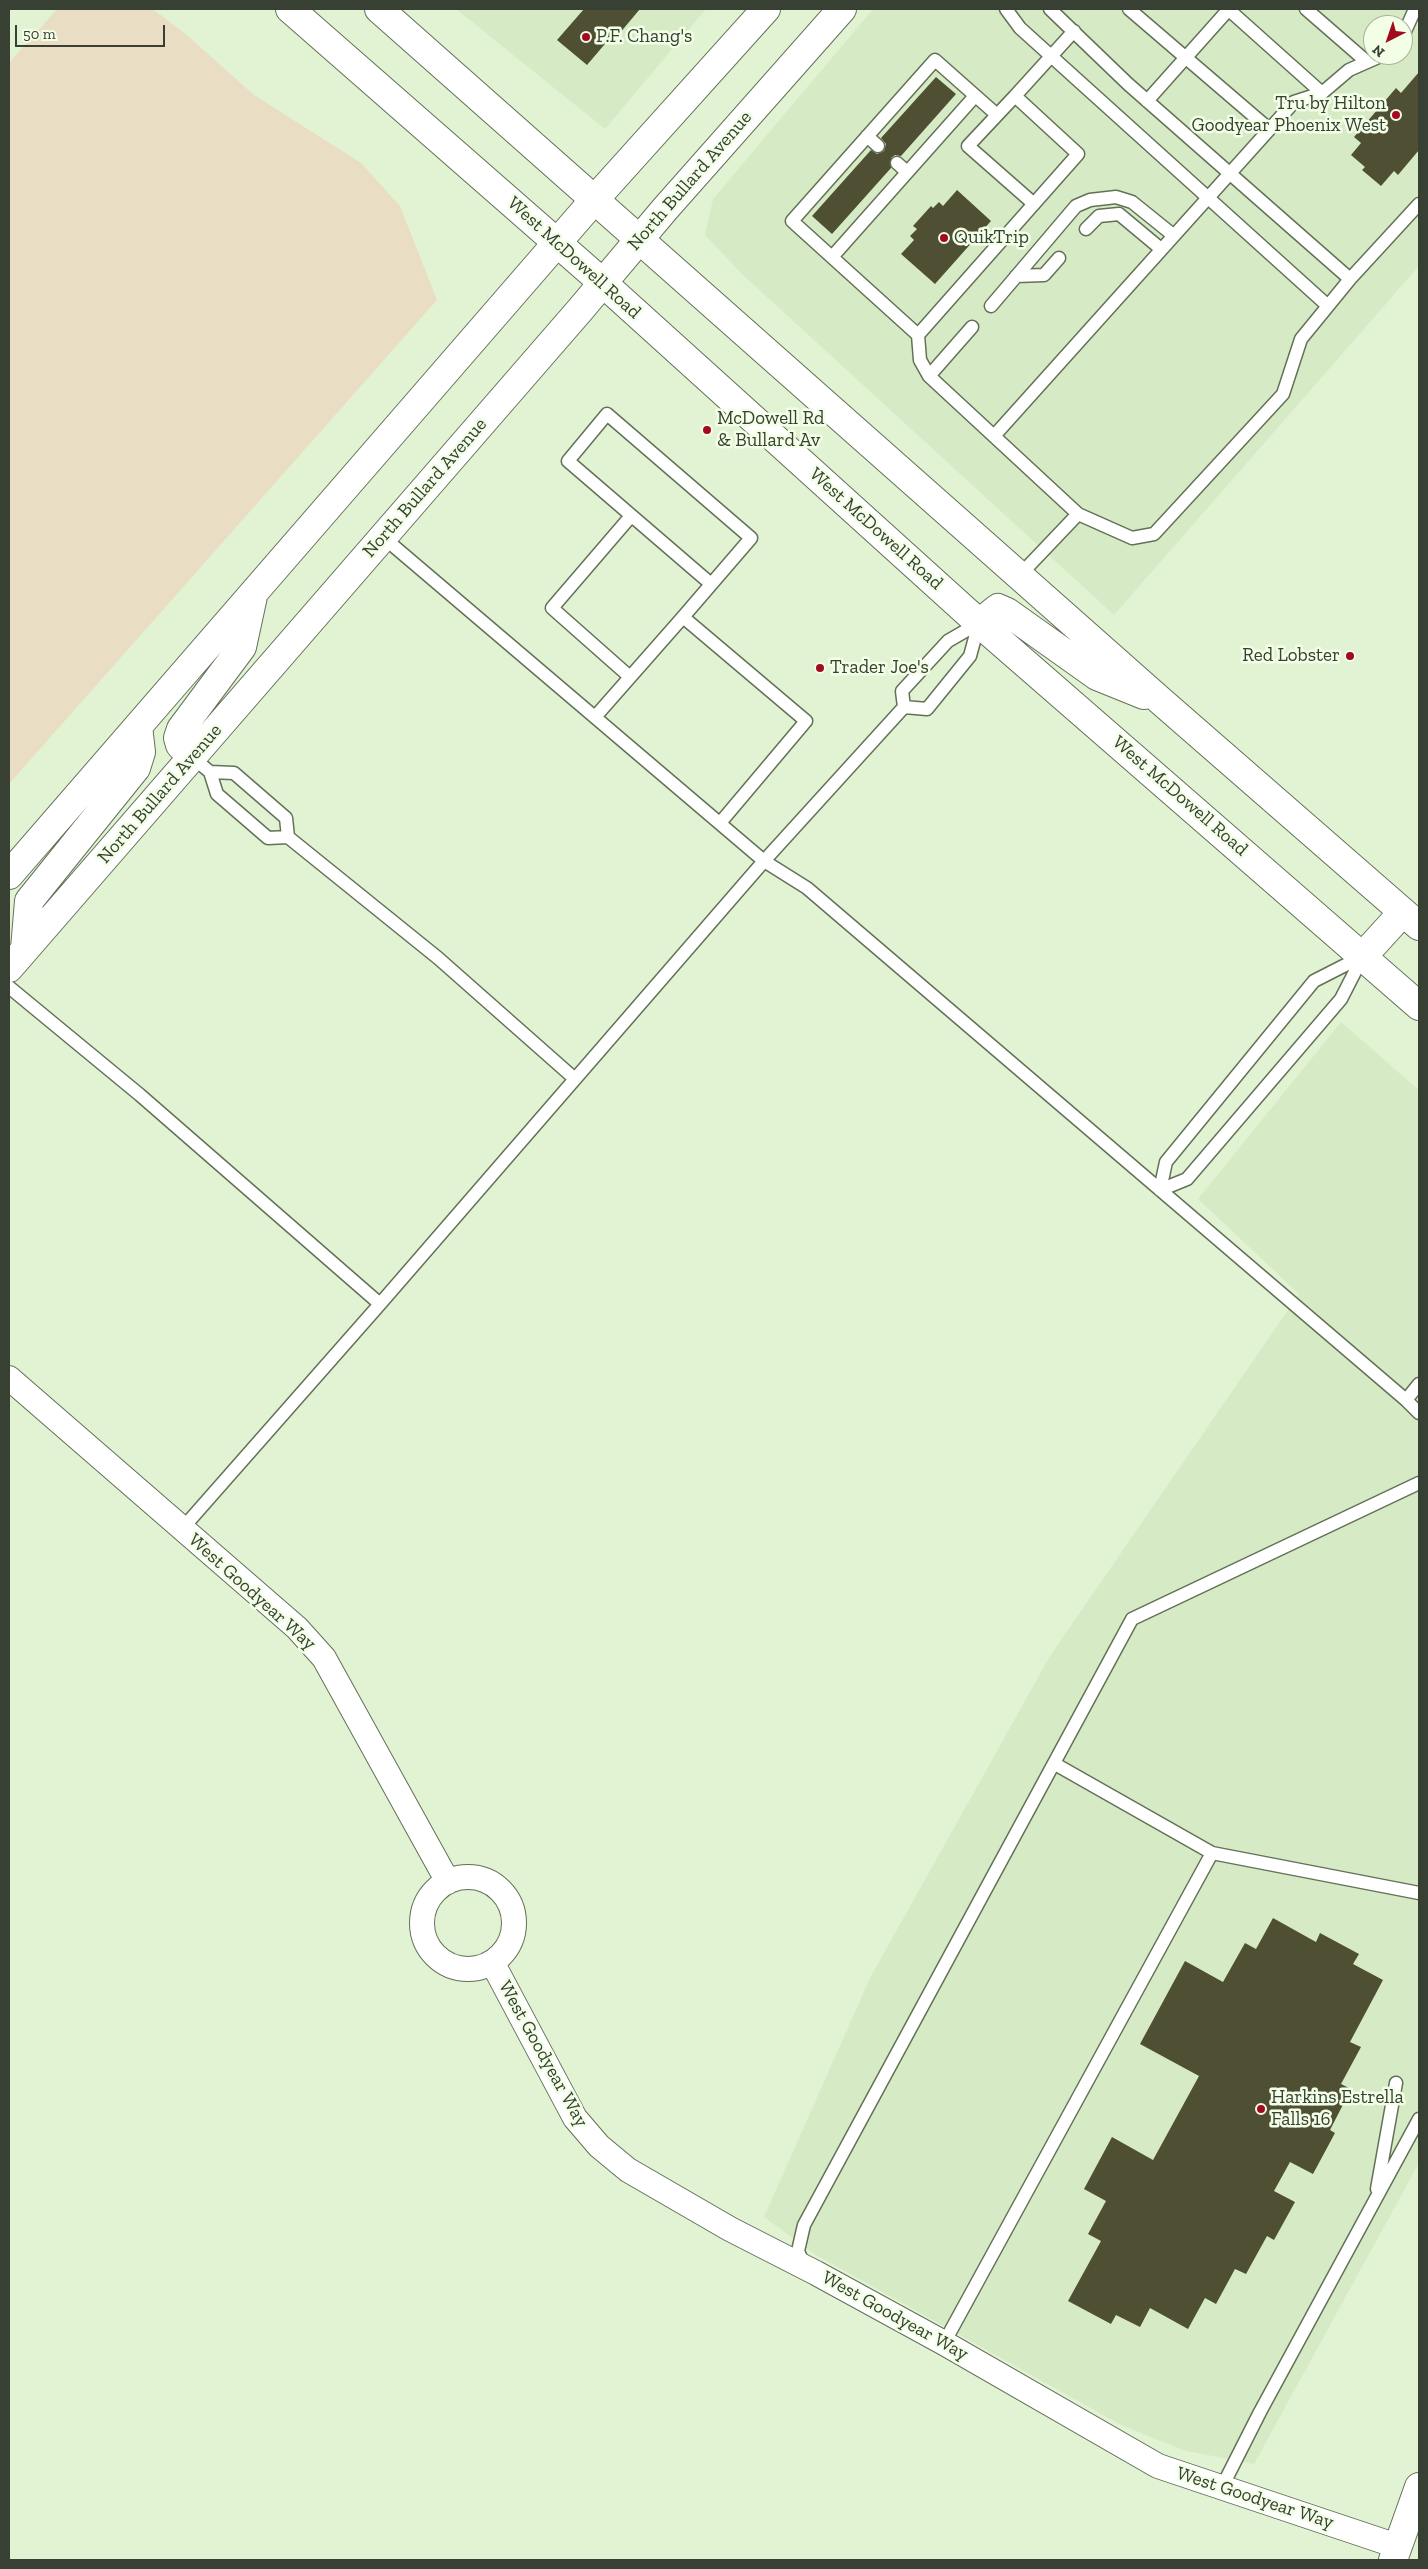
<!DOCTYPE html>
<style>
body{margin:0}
#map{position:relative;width:1428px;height:2569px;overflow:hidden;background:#e2f3d4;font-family:"Zilla Slab",serif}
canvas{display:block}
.frame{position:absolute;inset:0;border:10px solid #383f33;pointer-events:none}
.north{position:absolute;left:1363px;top:15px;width:50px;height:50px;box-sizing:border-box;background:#f2ffe6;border:1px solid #a8b29e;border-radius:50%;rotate:221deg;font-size:14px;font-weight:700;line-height:20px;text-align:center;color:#383f33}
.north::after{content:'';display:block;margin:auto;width:18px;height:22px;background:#a40a1f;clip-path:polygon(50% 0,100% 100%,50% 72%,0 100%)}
.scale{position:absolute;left:15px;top:25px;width:150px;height:22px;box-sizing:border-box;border:2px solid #383f33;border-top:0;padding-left:6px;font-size:15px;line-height:18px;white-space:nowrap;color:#383f33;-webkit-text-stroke:4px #f2ffe6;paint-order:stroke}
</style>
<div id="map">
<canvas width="1428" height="2569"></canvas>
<div class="frame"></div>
<div class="north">N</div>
<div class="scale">50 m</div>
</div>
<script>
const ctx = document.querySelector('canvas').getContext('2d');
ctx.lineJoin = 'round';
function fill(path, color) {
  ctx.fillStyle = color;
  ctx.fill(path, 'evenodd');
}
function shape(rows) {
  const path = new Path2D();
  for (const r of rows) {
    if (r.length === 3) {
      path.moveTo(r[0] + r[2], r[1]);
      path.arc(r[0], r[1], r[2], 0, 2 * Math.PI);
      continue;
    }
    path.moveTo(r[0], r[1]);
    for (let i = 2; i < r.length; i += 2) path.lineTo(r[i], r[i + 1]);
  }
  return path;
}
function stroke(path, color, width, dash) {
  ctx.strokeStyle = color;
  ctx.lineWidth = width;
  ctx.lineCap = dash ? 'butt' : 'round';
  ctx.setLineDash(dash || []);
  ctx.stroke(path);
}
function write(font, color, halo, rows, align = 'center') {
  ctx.font = font + ' "Zilla Slab",serif';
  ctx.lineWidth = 5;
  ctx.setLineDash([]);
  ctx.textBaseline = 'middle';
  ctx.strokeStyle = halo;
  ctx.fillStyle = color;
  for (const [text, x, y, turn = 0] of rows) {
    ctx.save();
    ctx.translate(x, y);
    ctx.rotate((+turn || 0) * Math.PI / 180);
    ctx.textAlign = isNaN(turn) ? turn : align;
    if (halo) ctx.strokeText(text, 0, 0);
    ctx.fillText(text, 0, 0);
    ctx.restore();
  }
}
const built = shape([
 [456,9,706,9,605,129],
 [873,9,1419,9,1419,266,1114,615,744,276,705,235,713,199],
 [1373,25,1403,25,1403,55,1373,55],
 [1341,1022,1419,1090,1419,2163,1254,2464,1186,2451,1121,2425,816,2255,764,2217,870,1978,1050,1656,1299,1294,1198,1199]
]);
const green = shape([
 [57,9,153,9,188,36,254,95,361,163,400,206,437,300,9,784,9,63]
]);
const building = shape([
 [584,9,640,9,619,34,616,31,587,65,557,40],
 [1419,72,1419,150,1398,175,1394,171,1381,186,1362,170,1365,167,1351,155,1361,143,1354,137,1396,88,1401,93],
 [936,77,956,94,901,156,895,155,891,158,891,168,832,234,812,216,871,150,877,154,884,151,886,144,881,138],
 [957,190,991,221,935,284,901,254,914,240,910,236,917,229,913,226,931,206,933,208,939,202,943,206],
 [1273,1918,1316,1942,1320,1933,1359,1954,1353,1964,1383,1980,1350,2042,1361,2047,1341,2084,1351,2089,1330,2130,1335,2133,1313,2174,1290,2162,1274,2191,1295,2202,1274,2240,1267,2236,1246,2274,1235,2269,1216,2304,1205,2298,1188,2329,1150,2308,1140,2327,1116,2315,1111,2324,1068,2301,1101,2241,1088,2234,1106,2201,1084,2189,1112,2137,1153,2160,1199,2076,1140,2044,1185,1961,1223,1982,1245,1943,1256,1949]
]);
const lane = shape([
 [1006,9,1020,28,1328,306],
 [1050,9,1128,84,1350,279],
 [1129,9,1269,129],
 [1228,9,1322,93],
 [1306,9,1367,62],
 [1074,31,1015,96,1078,154,918,335,920,360,929,376,1078,514],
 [1403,36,1415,9],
 [1015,96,968,146,1034,204],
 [1147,101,1229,9],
 [867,136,878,146],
 [897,163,907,172],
 [1086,229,1099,216,1119,214,1161,249],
 [832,257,975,96],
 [1016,276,1044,275,1059,258],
 [991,306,1076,206,1090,200,1116,197,1132,202,1173,235],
 [918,335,792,221,935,60,996,114],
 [929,376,972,327],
 [994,436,1294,102,1322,93,1349,70,1383,55],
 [1019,576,1078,514,1132,538,1154,534,1283,394,1301,339,1350,279,1419,204],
 [683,617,751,538,607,414,568,461,711,584],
 [979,623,948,641,902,691,904,707,764,861,807,888,1406,1400],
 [630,677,552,608,631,516],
 [904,707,927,709,970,656,979,623],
 [595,717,683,617,806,721,720,823],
 [192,757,210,772,217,794,268,838,288,837,438,958,575,1079],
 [210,772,234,773,286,818,288,837],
 [9,987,140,1095,380,1304],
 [1160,1190,1166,1162,1314,981,1363,956],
 [1160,1190,1187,1179,1341,999,1363,956],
 [1419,1384,1406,1400,1419,1413],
 [182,1529,380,1304,764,861,383,537],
 [1055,1764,1212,1853,1419,1893],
 [1377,2189,1396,2083],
 [804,2265,798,2251,804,2225,1132,1619,1419,1483],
 [944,2343,1212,1853],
 [1222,2487,1260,2412,1419,2119]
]);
const street = shape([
 [9,1378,297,1628,324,1658,448,1882],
 [468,1923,46],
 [492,1962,575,2118,599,2146,628,2170,730,2229,816,2273,944,2343,1158,2466,1397,2546]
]);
const secondary = shape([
 [192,757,180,745,178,738,181,729,242,647,253,596],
 [9,875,595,199,766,9],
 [25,949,29,901,136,768,141,752,138,726],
 [9,968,580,310,665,209,842,9],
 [1393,2560,1419,2487]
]);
const primary = shape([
 [290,9,603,283,979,623,1419,1006],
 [379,9,1162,702,1419,926],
 [979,623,998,608,1007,612,1097,676,1144,695],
 [1363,956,1403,912]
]);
const markers = [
 [586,37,5,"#a40a1f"],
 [1396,115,5,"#a40a1f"],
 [944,238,5,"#a40a1f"],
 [707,430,5,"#a40a1f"],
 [1350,656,5,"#a40a1f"],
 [820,668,5,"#a40a1f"],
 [1261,2109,5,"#a40a1f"]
];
const poiNames = [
 ["P.F. Chang's",596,37],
 ["Tru by Hilton",1386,104,"right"],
 ["Goodyear Phoenix West",1386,126,"right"],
 ["QuikTrip",954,238],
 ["McDowell Rd",717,419],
 ["& Bullard Av",717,441],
 ["Red Lobster",1340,656,"right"],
 ["Trader Joe's",830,668],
 ["Harkins Estrella",1271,2098],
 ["Falls 16",1271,2120]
];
const streetNames = [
 ["North Bullard Avenue",690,181,-49],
 ["West McDowell Road",574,258,42],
 ["North Bullard Avenue",425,488,-49],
 ["West McDowell Road",876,529,42],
 ["North Bullard Avenue",160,794,-49],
 ["West McDowell Road",1180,796,41],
 ["West Goodyear Way",252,1592,42],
 ["West Goodyear Way",543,2054,61],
 ["West Goodyear Way",895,2316,29],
 ["West Goodyear Way",1255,2498,18]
];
fill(built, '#d6ebc5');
fill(green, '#e9dec3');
fill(building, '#4f5033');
stroke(lane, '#637157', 15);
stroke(street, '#637157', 26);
stroke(secondary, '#637157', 30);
stroke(primary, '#637157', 30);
stroke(lane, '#fff', 12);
stroke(street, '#fff', 24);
stroke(secondary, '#fff', 28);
stroke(primary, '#fff', 28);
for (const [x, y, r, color] of markers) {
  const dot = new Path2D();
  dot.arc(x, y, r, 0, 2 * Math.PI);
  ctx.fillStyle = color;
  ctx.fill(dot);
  stroke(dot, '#f2ffe6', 2);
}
write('19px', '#383f33', '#f2ffe6', poiNames, 'left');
write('19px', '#383f33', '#f2ffe6', streetNames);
</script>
